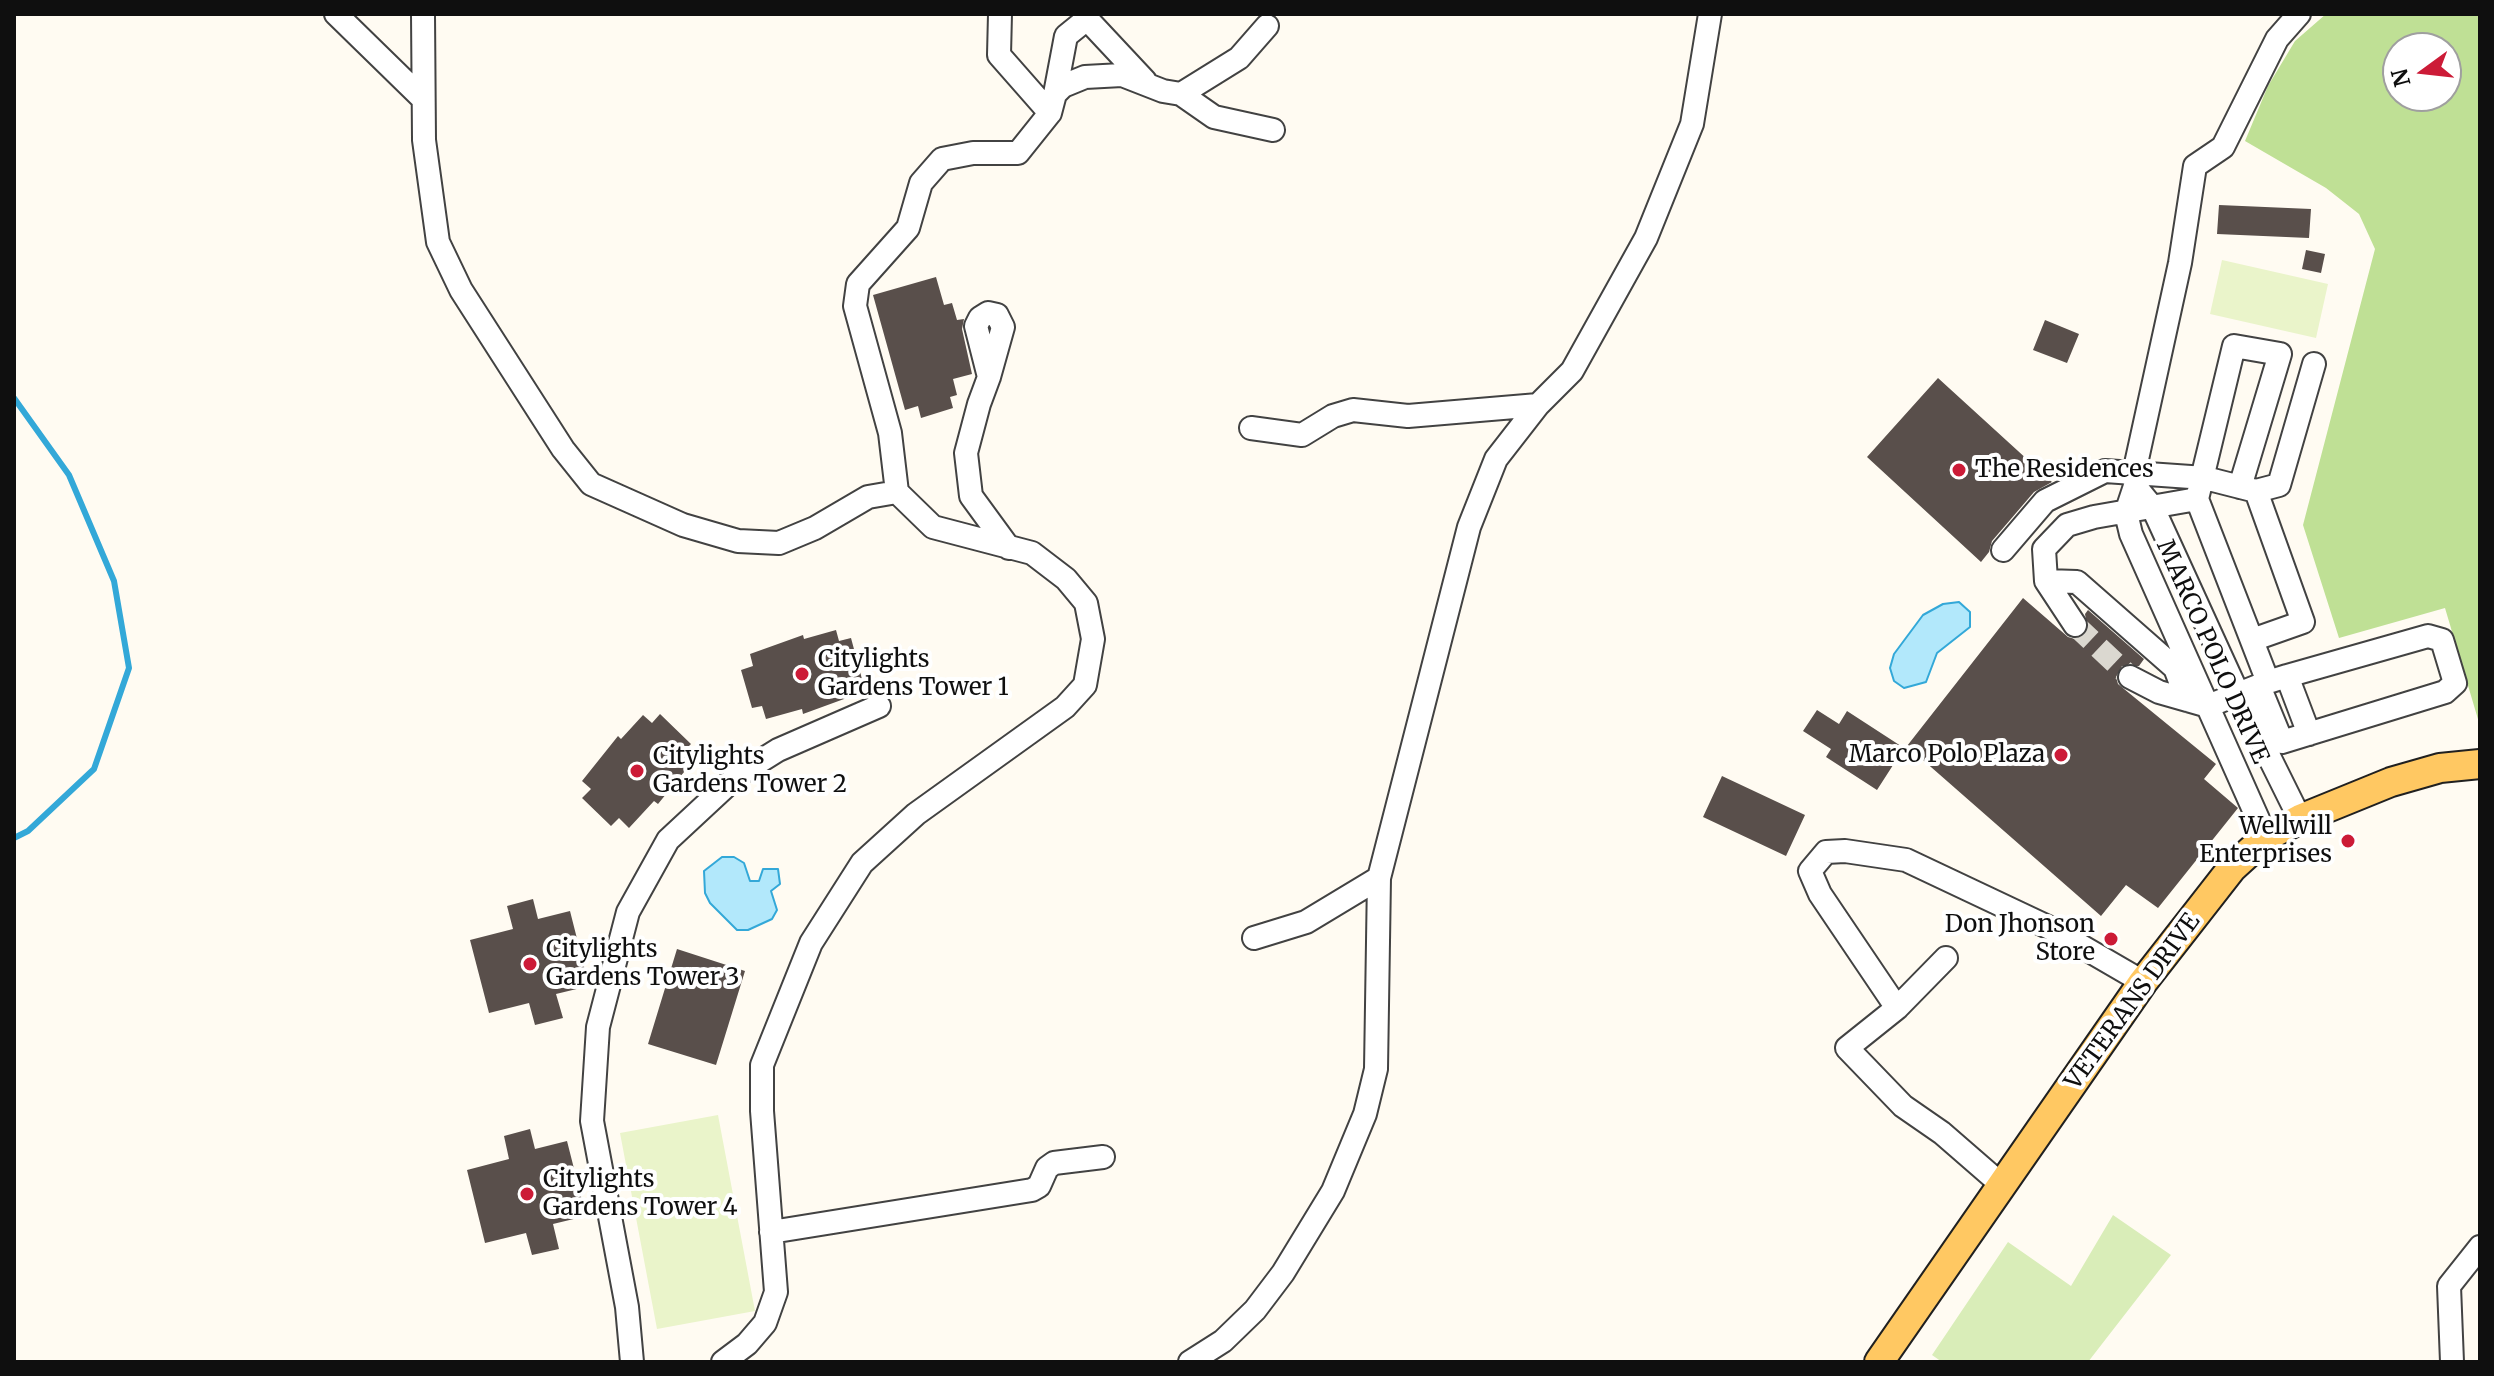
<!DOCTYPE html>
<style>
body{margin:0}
#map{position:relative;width:2494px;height:1376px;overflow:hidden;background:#fffbf2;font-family:Merriweather,serif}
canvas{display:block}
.frame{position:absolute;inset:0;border:16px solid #0f0f0f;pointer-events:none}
.north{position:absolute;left:2382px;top:32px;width:80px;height:80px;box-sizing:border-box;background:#fff;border:2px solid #9f9f9f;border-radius:50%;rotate:255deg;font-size:22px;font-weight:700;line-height:32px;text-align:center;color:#0f0f0f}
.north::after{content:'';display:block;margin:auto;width:28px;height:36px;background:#cc1b37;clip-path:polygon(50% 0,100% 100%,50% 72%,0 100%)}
</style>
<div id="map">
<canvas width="2494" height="1376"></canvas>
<div class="frame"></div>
<div class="north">N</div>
</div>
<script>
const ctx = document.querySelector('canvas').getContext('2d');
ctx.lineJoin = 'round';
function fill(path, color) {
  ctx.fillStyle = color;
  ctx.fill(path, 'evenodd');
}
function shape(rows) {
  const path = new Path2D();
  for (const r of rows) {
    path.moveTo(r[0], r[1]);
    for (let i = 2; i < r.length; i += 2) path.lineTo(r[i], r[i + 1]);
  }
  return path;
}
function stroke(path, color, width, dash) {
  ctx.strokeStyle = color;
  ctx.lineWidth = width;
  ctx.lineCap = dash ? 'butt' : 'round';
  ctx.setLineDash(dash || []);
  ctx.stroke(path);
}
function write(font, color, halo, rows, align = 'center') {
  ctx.font = font + ' Merriweather,serif';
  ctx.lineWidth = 8;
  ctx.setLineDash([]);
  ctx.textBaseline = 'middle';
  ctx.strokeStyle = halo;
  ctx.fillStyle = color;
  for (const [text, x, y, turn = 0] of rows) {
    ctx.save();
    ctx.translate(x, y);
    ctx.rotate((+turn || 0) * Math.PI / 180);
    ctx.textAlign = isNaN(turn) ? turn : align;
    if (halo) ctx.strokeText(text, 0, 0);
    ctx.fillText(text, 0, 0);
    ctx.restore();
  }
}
const green = shape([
 [2113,1215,2171,1255,2088,1362,1942,1362,1932,1355,2008,1242,2071,1286]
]);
const forest = shape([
 [2326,14,2480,14,2480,726,2445,608,2339,638,2303,525,2375,249,2359,214,2326,188,2245,141,2268,86,2295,41],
 [2398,48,2446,48,2446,96,2398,96]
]);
const pitch = shape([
 [2222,260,2328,284,2316,338,2210,314],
 [718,1115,755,1311,657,1329,620,1133]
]);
const water = shape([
 [1959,602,1970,612,1970,627,1937,653,1926,682,1904,688,1894,681,1890,668,1894,654,1923,615,1943,604,1959,602],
 [722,857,734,857,744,863,750,881,759,881,763,869,778,869,780,884,771,891,777,910,772,919,748,930,737,930,710,903,705,893,704,871,722,857]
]);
const stream = shape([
 [14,398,69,475,114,581,129,668,94,769,28,831,14,838]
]);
const building = shape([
 [2219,205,2311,209,2309,238,2217,234],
 [2306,250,2325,254,2321,273,2302,269],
 [936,277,944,305,952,303,957,320,964,319,962,329,972,374,953,379,957,395,950,397,953,408,921,418,918,406,905,410,873,295],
 [2045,320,2079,334,2067,363,2033,350],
 [1938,378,2052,482,2034,492,1992,541,1989,552,1981,562,1867,457],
 [2023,598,2068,637,2075,639,2088,631,2085,614,2088,610,2144,659,2139,666,2122,666,2116,677,2118,684,2216,764,2204,779,2238,808,2158,908,2126,885,2101,916,1907,746],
 [836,630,839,641,851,638,862,679,851,682,855,695,803,714,802,709,766,719,762,706,752,708,741,670,753,666,750,654,803,635,804,639],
 [1817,710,1839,724,1847,711,1904,748,1877,790,1826,757,1831,749,1803,731],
 [660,714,691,744,683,752,693,761,658,804,654,801,629,828,619,818,611,826,582,798,591,789,582,781,618,736,621,739,643,715,652,723],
 [1722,776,1805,815,1786,856,1703,817],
 [533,899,538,919,570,911,589,986,556,994,563,1018,535,1025,529,1003,489,1013,470,940,513,929,507,906],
 [677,949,745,971,716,1065,648,1044],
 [530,1129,535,1149,567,1141,586,1216,553,1224,559,1249,532,1255,526,1233,485,1243,467,1170,509,1159,504,1136]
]);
const minorTunnel = shape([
 [2075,625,2130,677]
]);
const minor = shape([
 [336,14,421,97],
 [423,14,424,140,438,242,461,290,563,449,591,484,683,525,738,541,779,543,815,528,868,497,897,492],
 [1000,14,999,55,1050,113],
 [1055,94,1066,36,1087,19,1145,81],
 [1181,94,1214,117,1273,130],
 [989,377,976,326,980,318,988,313,997,315,1003,327,989,377,979,404,966,453,971,496,1009,548],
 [1251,428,1302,435,1333,416,1353,410,1408,416,1538,405],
 [2135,486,2153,508,2238,694,2300,819],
 [2240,487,2280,354,2234,346,2197,499,2268,682],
 [2003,550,2045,501,2105,471,2205,478,2256,491,2279,485,2314,364],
 [2046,581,2077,582,2175,668,2187,700],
 [2075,625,2046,581,2044,549,2067,525,2094,517,2197,499],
 [2252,640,2303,622,2256,491],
 [2287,676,2309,734],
 [2130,677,2159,692,2208,706,2268,682,2287,676,2428,636,2442,640,2455,683,2445,692,2282,742,2259,686],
 [2266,837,2131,534,2126,513,2135,486,2134,473,2180,263,2195,166,2223,147,2277,39,2299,14],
 [1254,938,1306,922,1379,878],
 [1946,958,1897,1008,1847,1048,1903,1106,1942,1133,2003,1186],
 [1897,1008,1820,894,1810,871,1826,852,1845,851,1906,860,2050,928,2143,982],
 [771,1232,1032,1190,1039,1186,1047,1168,1054,1163,1103,1157],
 [632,1362,627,1307,592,1121,598,1027,628,912,668,840,738,775,778,750,879,706],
 [723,1362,747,1344,765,1323,776,1292,762,1111,762,1065,811,943,862,863,916,814,1065,707,1085,685,1093,639,1086,603,1066,579,1032,553,933,527,897,492,890,433,855,306,858,284,908,228,921,183,942,159,973,153,1018,153,1050,113,1055,94,1063,86,1085,77,1122,75,1163,91,1181,94,1239,58,1267,26],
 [1190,1362,1223,1341,1255,1310,1283,1273,1333,1191,1365,1114,1376,1069,1379,878,1469,527,1496,459,1538,405,1572,371,1646,238,1692,124,1710,14],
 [2452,1362,2449,1286,2480,1247]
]);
const major = shape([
 [1879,1362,2143,982,2232,868,2266,837,2300,819,2391,782,2440,768,2480,764]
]);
const markers = [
 [1959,470,8,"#cc1b37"],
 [802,674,8,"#cc1b37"],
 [2061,755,8,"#cc1b37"],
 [637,771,8,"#cc1b37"],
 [2348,841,8,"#cc1b37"],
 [2111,939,8,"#cc1b37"],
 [530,964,8,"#cc1b37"],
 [527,1194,8,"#cc1b37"]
];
const poiNames = [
 ["The Residences",1975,470],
 ["Citylights",818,660],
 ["Gardens Tower 1",818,688],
 ["Marco Polo Plaza",2045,755,"right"],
 ["Citylights",653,757],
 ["Gardens Tower 2",653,785],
 ["Wellwill",2332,827,"right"],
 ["Enterprises",2332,855,"right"],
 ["Don Jhonson",2095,925,"right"],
 ["Store",2095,953,"right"],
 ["Citylights",546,950],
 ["Gardens Tower 3",546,978],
 ["Citylights",543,1180],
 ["Gardens Tower 4",543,1208]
];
const streetNames = [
 ["MARCO POLO DRIVE",2212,652,66],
 ["VETERANS DRIVE",2133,1002,-54]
];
fill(green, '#d9edb8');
fill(forest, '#bfe095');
fill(pitch, '#eaf4ca');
fill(water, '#b2e8fb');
stroke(water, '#33a8d8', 2);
stroke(stream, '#33a8d8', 6);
fill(building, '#594f4b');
stroke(minorTunnel, '#dbd8d0', 22, [22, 11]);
stroke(minor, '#424242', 26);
stroke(major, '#202020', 32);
stroke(minor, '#fff', 22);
stroke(major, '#ffc862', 28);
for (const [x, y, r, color] of markers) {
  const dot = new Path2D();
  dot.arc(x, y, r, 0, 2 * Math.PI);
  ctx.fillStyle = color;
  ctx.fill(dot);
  stroke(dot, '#fff', 3);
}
write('24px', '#0f0f0f', '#fff', poiNames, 'left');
write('24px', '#0f0f0f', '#fff', streetNames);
</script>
